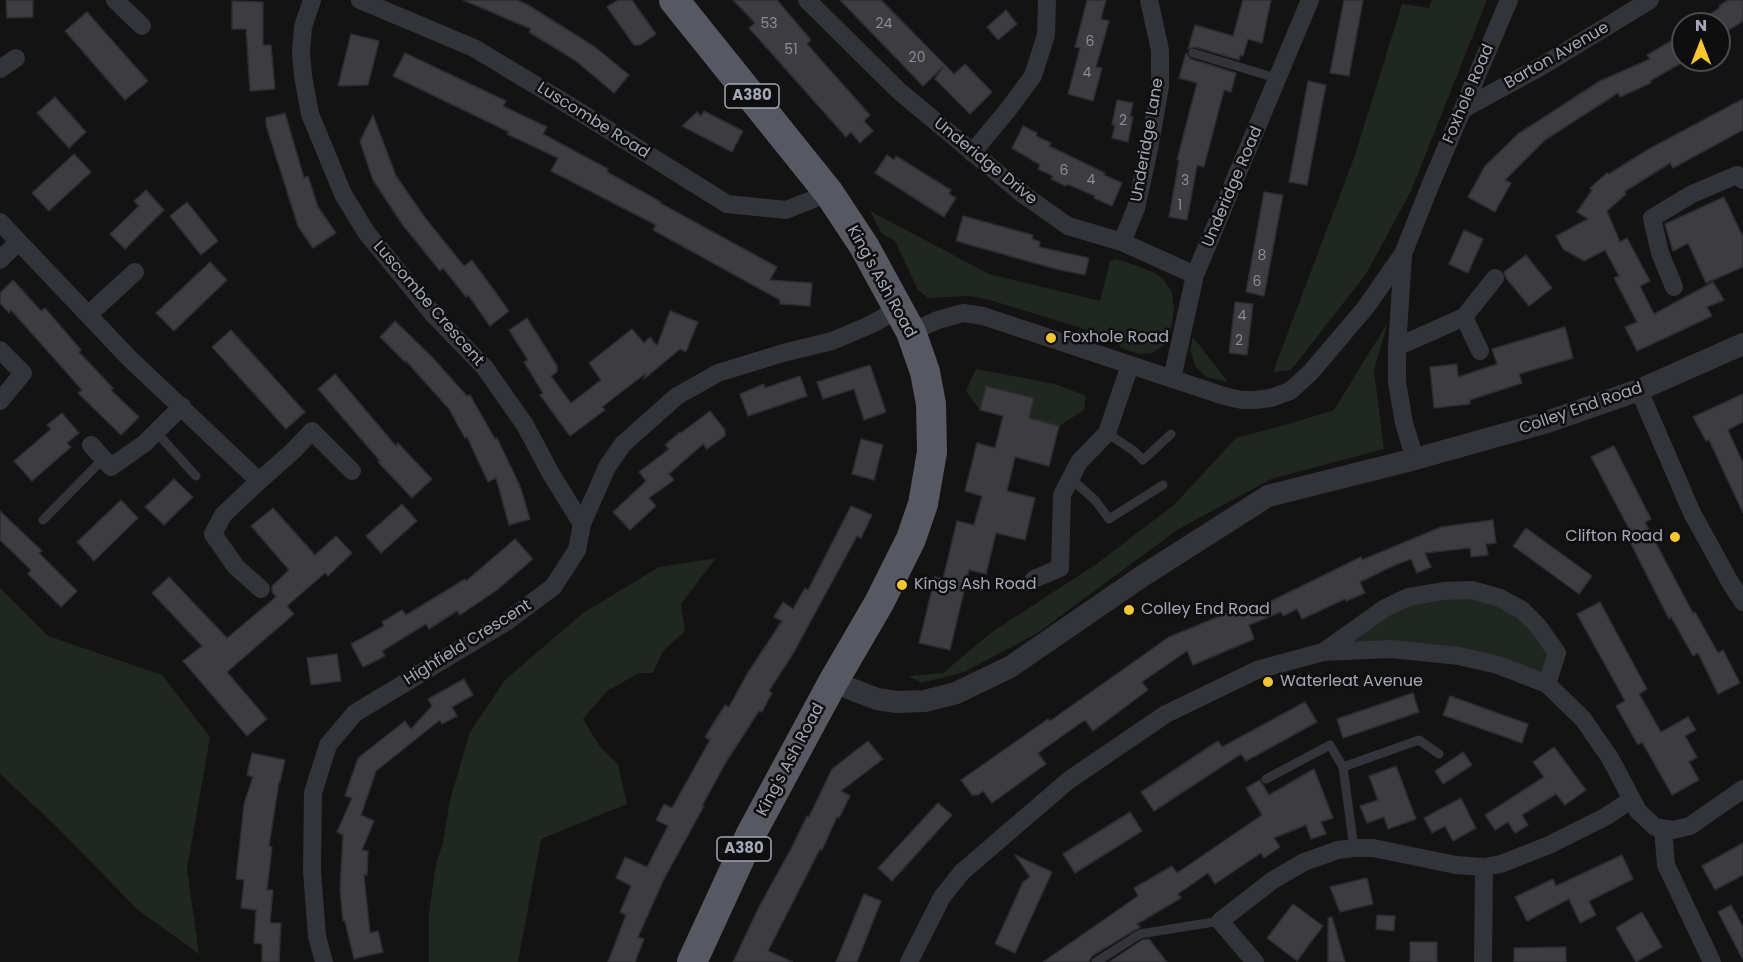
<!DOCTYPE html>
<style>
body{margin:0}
#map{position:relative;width:1743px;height:962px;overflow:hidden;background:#131314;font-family:Poppins,sans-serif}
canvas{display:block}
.north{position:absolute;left:1671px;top:12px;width:60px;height:60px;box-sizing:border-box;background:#0e0e0f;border:2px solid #4a4b51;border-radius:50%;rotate:0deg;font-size:16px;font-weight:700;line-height:24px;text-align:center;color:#a4a7b5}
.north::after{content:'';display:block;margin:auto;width:21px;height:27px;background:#f9c726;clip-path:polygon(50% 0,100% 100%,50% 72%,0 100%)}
</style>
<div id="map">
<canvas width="1743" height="962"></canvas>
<div class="north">N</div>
</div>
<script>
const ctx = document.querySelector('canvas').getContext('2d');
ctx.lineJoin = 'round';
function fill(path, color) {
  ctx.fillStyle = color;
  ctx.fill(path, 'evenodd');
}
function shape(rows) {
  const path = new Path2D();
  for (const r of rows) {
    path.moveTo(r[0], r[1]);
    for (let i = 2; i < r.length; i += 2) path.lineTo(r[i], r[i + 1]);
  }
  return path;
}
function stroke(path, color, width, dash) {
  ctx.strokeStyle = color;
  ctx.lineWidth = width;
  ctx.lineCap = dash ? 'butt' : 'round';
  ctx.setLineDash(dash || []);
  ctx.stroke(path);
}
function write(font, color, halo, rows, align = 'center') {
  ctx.font = font + ' Poppins,sans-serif';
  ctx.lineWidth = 5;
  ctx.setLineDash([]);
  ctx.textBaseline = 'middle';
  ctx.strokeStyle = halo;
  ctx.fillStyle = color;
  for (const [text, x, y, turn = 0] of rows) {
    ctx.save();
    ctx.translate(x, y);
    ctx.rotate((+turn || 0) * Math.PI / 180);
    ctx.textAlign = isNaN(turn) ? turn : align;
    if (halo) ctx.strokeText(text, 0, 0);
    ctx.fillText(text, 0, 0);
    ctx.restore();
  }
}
const green = shape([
 [1432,0,1487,0,1411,191,1366,274,1291,370,1273,372,1355,155,1402,4,1429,8],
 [870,211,989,274,1100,301,1110,261,1117,259,1137,266,1155,273,1163,279,1172,292,1174,310,1169,342,1152,353,1139,354,1121,348,1117,341,1072,325,990,300,969,296,928,298,918,290,895,241,882,234],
 [1388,322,1374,370,1384,449,1271,479,1177,530,1036,634,964,672,922,683,908,676,943,673,992,632,1095,565,1174,505,1236,438,1292,423,1334,410],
 [1193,337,1228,382,1206,377,1196,367,1190,350],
 [976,369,1055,384,1086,396,1084,410,1059,426,1029,418,1034,399,986,386,980,410,966,391],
 [716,558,681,604,685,631,663,651,653,673,639,673,607,691,583,719,600,747,618,764,627,804,541,839,518,962,429,962,429,913,436,864,443,842,450,800,470,732,505,680,583,613,659,567],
 [0,588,48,636,162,675,210,737,187,869,199,954,138,910,56,826,0,774],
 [1408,597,1500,598,1557,653,1547,684,1498,665,1323,652]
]);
const building = shape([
 [6,0,33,0,33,17,7,18,6,0],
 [463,0,517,0,528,5,595,47,629,75,614,93,576,61,529,32,531,29,463,0],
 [618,0,632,0,656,34,640,45,634,45,607,7,618,0],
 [733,0,777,0,811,40,807,44,870,115,864,121,873,131,860,143,851,132,846,137,749,28,755,23,733,0],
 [840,0,881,0,954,74,965,64,992,92,970,114,935,79,943,67,923,86,840,0],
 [1087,0,1106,0,1101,19,1109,21,1096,67,1102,68,1093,101,1068,94,1080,48,1075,47,1087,0],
 [1243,0,1271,0,1262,43,1248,39,1243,56,1240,55,1239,60,1195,47,1188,49,1195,25,1233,36,1243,0],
 [1344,0,1363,0,1349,76,1330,73,1344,0],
 [1728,0,1743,0,1743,21,1719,36,1719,24,1693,24,1720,8,1719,6,1728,0],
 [232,1,263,2,263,45,271,45,275,89,250,91,246,29,232,29,232,1],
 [1006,10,1017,24,998,40,987,27,1006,10],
 [87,12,148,81,125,100,65,31,87,12],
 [351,34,379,41,368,85,338,86,351,34],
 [1683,34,1683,62,1650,81,1651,83,1620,97,1618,93,1545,140,1505,180,1511,183,1495,212,1468,197,1485,166,1518,134,1600,81,1650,59,1647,55,1683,34],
 [405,53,506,101,503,106,547,127,543,134,608,169,607,172,661,202,660,203,777,267,770,280,812,283,810,306,780,304,780,300,653,230,656,225,551,171,558,158,507,134,509,132,393,76,405,53],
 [1186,53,1191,59,1236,73,1231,92,1224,90,1204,167,1197,165,1187,220,1169,217,1179,160,1177,160,1197,83,1179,78,1186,53],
 [1308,81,1326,85,1307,185,1289,182,1308,81],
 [55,97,86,132,69,148,37,113,55,97],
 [1743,99,1743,130,1673,168,1670,163,1624,192,1626,194,1607,211,1620,242,1627,238,1650,281,1640,286,1654,314,1713,282,1724,300,1707,307,1712,316,1637,351,1625,327,1637,322,1614,278,1619,276,1605,250,1584,261,1563,249,1556,236,1588,219,1577,212,1592,190,1590,188,1607,173,1609,174,1647,150,1743,99],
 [1117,100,1133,103,1130,116,1133,117,1128,142,1112,138,1115,125,1112,125,1117,100],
 [704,111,743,131,732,152,682,126,697,112,701,116,704,111],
 [285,113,304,178,308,176,318,207,336,233,313,248,298,226,266,125,266,118,285,113],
 [373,115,396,176,426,219,464,266,472,260,509,311,490,326,468,295,466,297,443,268,440,271,402,224,373,180,360,141,373,115],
 [1023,126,1037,133,1036,136,1051,143,1049,146,1105,173,1104,175,1122,183,1112,206,1094,198,1095,196,1067,184,1066,186,1051,179,1053,176,1038,169,1040,165,1012,148,1023,126],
 [74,154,91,172,49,211,32,193,74,154],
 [887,155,894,160,896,156,951,190,949,194,956,198,944,217,875,173,887,155],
 [146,190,164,210,125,249,110,234,139,206,134,201,146,190],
 [1264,192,1283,195,1264,296,1246,292,1264,192],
 [1724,197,1743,237,1743,267,1706,283,1688,243,1673,251,1665,224,1724,197],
 [187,202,218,241,201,255,170,216,187,202],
 [963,216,1033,235,1032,239,1040,242,1039,247,1089,258,1085,275,1056,269,956,241,963,216],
 [1464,230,1483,239,1468,273,1449,264,1464,230],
 [1526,255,1552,288,1529,306,1506,278,1504,272,1526,255],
 [210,262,227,280,174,331,156,313,210,262],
 [13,280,41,311,45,308,81,350,79,352,113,388,111,390,139,417,121,435,78,393,82,390,11,310,9,313,0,303,0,293,13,280],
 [1235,302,1253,304,1247,355,1229,353,1235,302],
 [670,311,698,322,686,352,680,349,644,379,646,373,602,407,605,410,570,436,540,395,543,393,524,362,528,360,509,330,527,318,557,366,557,372,551,376,571,403,601,380,589,363,632,329,644,343,650,337,657,346,670,311],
 [395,321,432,357,467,396,470,395,495,439,497,438,520,486,530,519,509,525,496,478,488,482,467,437,465,438,449,409,406,361,405,362,380,337,395,321],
 [1565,327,1573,358,1519,374,1522,383,1470,400,1470,404,1434,408,1430,367,1457,364,1458,377,1497,364,1492,349,1565,327],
 [231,330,305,412,286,429,212,347,231,330],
 [870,365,886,412,864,420,854,389,823,399,817,382,870,365],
 [335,374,396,446,398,443,432,479,412,498,378,462,380,461,318,389,335,374],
 [800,376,807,396,748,416,740,394,764,384,765,388,800,376],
 [986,386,1034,398,1029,418,1059,426,1049,466,1015,457,1007,491,1035,498,1025,540,996,533,986,574,969,570,950,650,919,643,935,577,943,579,957,521,974,525,982,496,965,491,977,443,995,448,1003,416,980,410,986,386],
 [1743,394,1743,422,1728,430,1743,463,1743,513,1709,440,1706,441,1693,417,1743,394],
 [710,411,725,430,725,436,707,449,703,444,669,474,674,480,649,498,656,506,630,530,613,512,646,481,639,472,669,449,665,445,680,432,681,433,710,411],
 [62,413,79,433,67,443,71,447,32,481,14,461,51,429,47,425,62,413],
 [861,439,883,445,874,480,852,474,861,439],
 [1614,446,1651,519,1645,522,1669,568,1693,613,1695,612,1718,653,1723,650,1740,683,1718,694,1698,653,1693,656,1671,617,1669,619,1630,542,1635,540,1591,457,1614,446],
 [174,479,193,497,164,525,145,507,174,479],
 [121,500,138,518,94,561,77,542,121,500],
 [402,504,417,521,381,553,366,536,402,504],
 [851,506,872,515,861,538,857,536,794,652,769,691,772,693,762,712,759,711,726,762,702,806,704,806,664,879,638,937,644,939,635,962,608,962,626,915,620,912,631,886,616,878,625,857,647,867,668,826,656,820,664,804,672,808,710,740,705,737,725,705,729,707,747,674,782,621,774,617,783,602,793,609,805,588,808,590,851,506],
 [273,508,315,555,336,536,352,553,328,576,325,573,287,606,294,614,227,672,267,719,247,736,183,661,202,646,152,593,169,577,227,638,276,597,272,592,272,586,289,570,251,526,273,508],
 [0,511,42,551,39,553,77,591,61,607,28,574,31,570,0,540,0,511],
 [1493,520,1496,543,1486,544,1488,555,1471,557,1470,548,1425,553,1431,567,1417,573,1411,559,1395,565,1360,582,1365,593,1346,601,1345,599,1302,619,1297,609,1283,616,1281,612,1249,625,1254,639,1193,665,1187,651,1142,682,1148,690,1093,731,1085,720,1038,753,1046,764,992,803,983,791,978,795,972,795,961,780,1048,719,1050,721,1169,637,1252,603,1255,609,1361,557,1362,560,1441,527,1493,520],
 [1526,528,1592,576,1579,594,1513,546,1526,528],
 [515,539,533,559,497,590,460,615,457,611,429,629,426,624,382,651,385,656,363,667,351,644,384,626,382,622,402,610,406,615,465,579,466,581,515,539],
 [1600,602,1647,689,1639,694,1661,732,1688,717,1696,730,1685,736,1697,757,1689,762,1699,780,1672,795,1642,742,1638,745,1616,706,1625,701,1577,614,1600,602],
 [337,654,341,681,311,685,307,658,337,654],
 [464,679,473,695,452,707,457,716,442,724,440,720,376,771,361,815,374,821,362,850,368,851,367,875,364,875,370,933,378,931,383,952,354,959,345,921,343,921,340,889,343,835,337,832,352,798,345,796,358,758,405,721,411,729,432,706,428,699,464,679],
 [1413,693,1419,712,1343,738,1337,719,1413,693],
 [1450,696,1528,724,1522,743,1443,715,1450,696],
 [1305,702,1317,722,1246,761,1241,754,1154,811,1141,792,1218,741,1222,747,1305,702],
 [868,741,883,759,841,791,850,796,839,818,837,817,822,850,820,849,768,951,793,962,733,962,760,905,791,849,807,816,809,817,832,769,868,741],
 [1554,747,1586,790,1565,805,1556,794,1522,815,1528,825,1515,833,1508,822,1495,830,1485,815,1544,777,1533,762,1554,747],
 [1463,752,1472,765,1443,784,1435,771,1463,752],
 [252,753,285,760,280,782,279,782,269,846,272,847,267,890,273,890,270,923,281,923,279,962,262,962,262,944,254,943,256,910,241,908,244,880,236,879,244,804,253,777,247,775,252,753],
 [1396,766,1416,819,1388,829,1384,817,1367,823,1360,806,1378,800,1369,776,1396,766],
 [1314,769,1333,818,1321,822,1326,834,1311,839,1306,825,1274,838,1280,847,1264,858,1261,853,1215,884,1208,873,1178,894,1181,898,1137,924,1140,927,1092,956,1089,962,1043,962,1138,896,1134,888,1172,866,1177,873,1262,815,1246,788,1260,780,1269,795,1314,769],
 [1461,798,1476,828,1453,841,1445,826,1432,833,1424,818,1461,798],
 [938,803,952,815,892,881,878,868,938,803],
 [1130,812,1142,831,1075,873,1063,854,1130,812],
 [1743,843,1743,875,1715,890,1702,866,1743,843],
 [1015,855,1052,872,1015,953,995,944,1023,882,1030,877,1015,855],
 [1622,855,1633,879,1589,901,1596,915,1580,923,1569,899,1527,921,1515,897,1553,879,1556,886,1622,855],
 [1367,878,1373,904,1340,912,1330,887,1367,878],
 [864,894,881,901,857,962,836,962,864,894],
 [1293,904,1323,926,1297,961,1267,938,1293,904],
 [1731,905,1743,927,1743,960,1718,912,1731,905],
 [1642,912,1662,947,1636,962,1616,928,1642,912],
 [1377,915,1395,916,1394,931,1376,929,1377,915],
 [1332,917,1345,962,1328,962,1328,918,1332,917],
 [1149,939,1167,962,1109,962,1142,940,1149,939],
 [1410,942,1437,942,1437,962,1410,962,1410,942],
 [1566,947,1566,962,1514,962,1514,948,1566,947]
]);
const service = shape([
 [1193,53,1279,79],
 [156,432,196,476],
 [1107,433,1134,451,1143,460,1171,434],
 [1070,478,1095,500,1109,519,1163,485],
 [43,520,103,459],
 [1343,767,1419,740,1439,754],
 [1266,779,1330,745,1343,767,1354,848],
 [1096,962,1140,934,1220,921]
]);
const minor = shape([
 [115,0,142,26],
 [312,0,303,27,301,52,303,76,310,114,343,194,366,232,433,314,485,368,525,425,551,474,582,524],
 [360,0,474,48,575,109,727,204,786,210,829,193],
 [807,0,899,91,1024,195,1068,226,1122,242,1195,275],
 [0,69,16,58],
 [1463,109,1542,66,1650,0],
 [972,153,1007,111,1033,76,1046,35,1047,0],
 [0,222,128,357,259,481,293,451,312,431,352,471],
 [1122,242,1136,208,1149,149,1160,87,1160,50,1149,0],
 [1403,256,1397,347,1397,382,1404,423,1415,459],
 [0,260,18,242],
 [1674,287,1660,253,1652,218,1692,194,1737,175,1743,180],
 [88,315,135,272],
 [1464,317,1480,351],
 [911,332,938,320,963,313,983,316,1224,396,1242,400,1255,400,1271,398,1290,391,1310,373,1366,307,1403,254,1430,186,1509,0],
 [1397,347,1464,317,1495,278],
 [0,350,23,373,0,401],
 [1172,379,1195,275,1310,0],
 [1639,390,1692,513,1730,582,1743,602],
 [91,445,111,467,145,443,182,406],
 [259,481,223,515,213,534,236,567,261,589],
 [1034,579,1060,568,1062,495,1079,462,1107,433,1130,365],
 [1323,652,1385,608,1408,597,1443,591,1472,590,1500,598,1522,610,1538,626,1557,653,1547,684],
 [1663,829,1666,865,1712,962],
 [324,962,317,936,312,871,313,793,328,745,355,713,506,622,553,587,577,550,582,524,607,467,623,444,677,396,718,373,783,353,832,341,870,325,899,309],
 [909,962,942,897,962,872,1069,780,1166,714,1257,670,1323,652,1391,649,1459,656,1498,665,1547,684,1583,719,1610,758,1638,811,1655,827,1673,830,1690,826,1743,789],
 [1255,962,1220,921,1273,880,1304,862,1338,850,1354,848,1373,848,1456,865,1484,867,1501,864,1549,845,1605,817,1631,800],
 [1483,962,1484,867]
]);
const tertiary = shape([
 [833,682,877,699,897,702,925,701,956,693,1010,667,1144,575,1268,496,1415,459,1544,423,1639,390,1743,344]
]);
const trunk = shape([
 [674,0,829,193,864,246,911,332,925,372,931,404,932,452,923,504,911,539,879,603,833,682,751,834,692,962]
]);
const markers = [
 [1051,338,6,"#f9c726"],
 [1675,537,6,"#f9c726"],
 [902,585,6,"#f9c726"],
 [1129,610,6,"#f9c726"],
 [1268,682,6,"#f9c726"]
];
const numberNames = [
 ["53",769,24],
 ["24",884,24],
 ["6",1090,42],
 ["51",791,50],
 ["20",917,58],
 ["4",1087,73],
 ["2",1123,121],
 ["6",1064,171],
 ["4",1091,180],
 ["3",1185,181],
 ["1",1180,206],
 ["8",1262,256],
 ["6",1257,282],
 ["4",1242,316],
 ["2",1239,341]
];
const shields = [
 [752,96,54],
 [744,849,54]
];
const shieldNames = [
 ["A380",752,96],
 ["A380",744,849]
];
const streetNames = [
 ["Barton Avenue",1557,56,-30],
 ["Foxhole Road",1469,94,-67],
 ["Luscombe Road",593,121,32],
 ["Underidge Lane",1148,140,-80],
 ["Underidge Drive",985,162,39],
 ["Underidge Road",1233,187,-67],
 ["King's Ash Road",881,282,61],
 ["Luscombe Crescent",428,304,49],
 ["Colley End Road",1581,409,-19],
 ["Highfield Crescent",468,643,-32],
 ["King's Ash Road",791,760,-62]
];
const poiNames = [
 ["Foxhole Road",1063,338],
 ["Clifton Road",1663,537,"right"],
 ["Kings Ash Road",914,585],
 ["Colley End Road",1141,610],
 ["Waterleat Avenue",1280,682]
];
fill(green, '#1f2720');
fill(building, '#3d3d41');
stroke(building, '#2d2c30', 1.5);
stroke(service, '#33343a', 9);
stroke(minor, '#33343a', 18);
stroke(tertiary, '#33343a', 22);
stroke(trunk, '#575862', 30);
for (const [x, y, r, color] of markers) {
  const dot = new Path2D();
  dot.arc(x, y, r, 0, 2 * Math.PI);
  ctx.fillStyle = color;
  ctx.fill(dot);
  stroke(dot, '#0e0e0f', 2);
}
write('14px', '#8a8c98', null, numberNames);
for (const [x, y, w] of shields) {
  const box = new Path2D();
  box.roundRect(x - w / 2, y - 12, w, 24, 4.5);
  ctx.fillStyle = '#0e0e0f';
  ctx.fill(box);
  stroke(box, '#a4a7b5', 1.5);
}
write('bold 15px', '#a4a7b5', null, shieldNames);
write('16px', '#a4a7b5', '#0e0e0f', streetNames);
write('16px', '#a4a7b5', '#0e0e0f', poiNames, 'left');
</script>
